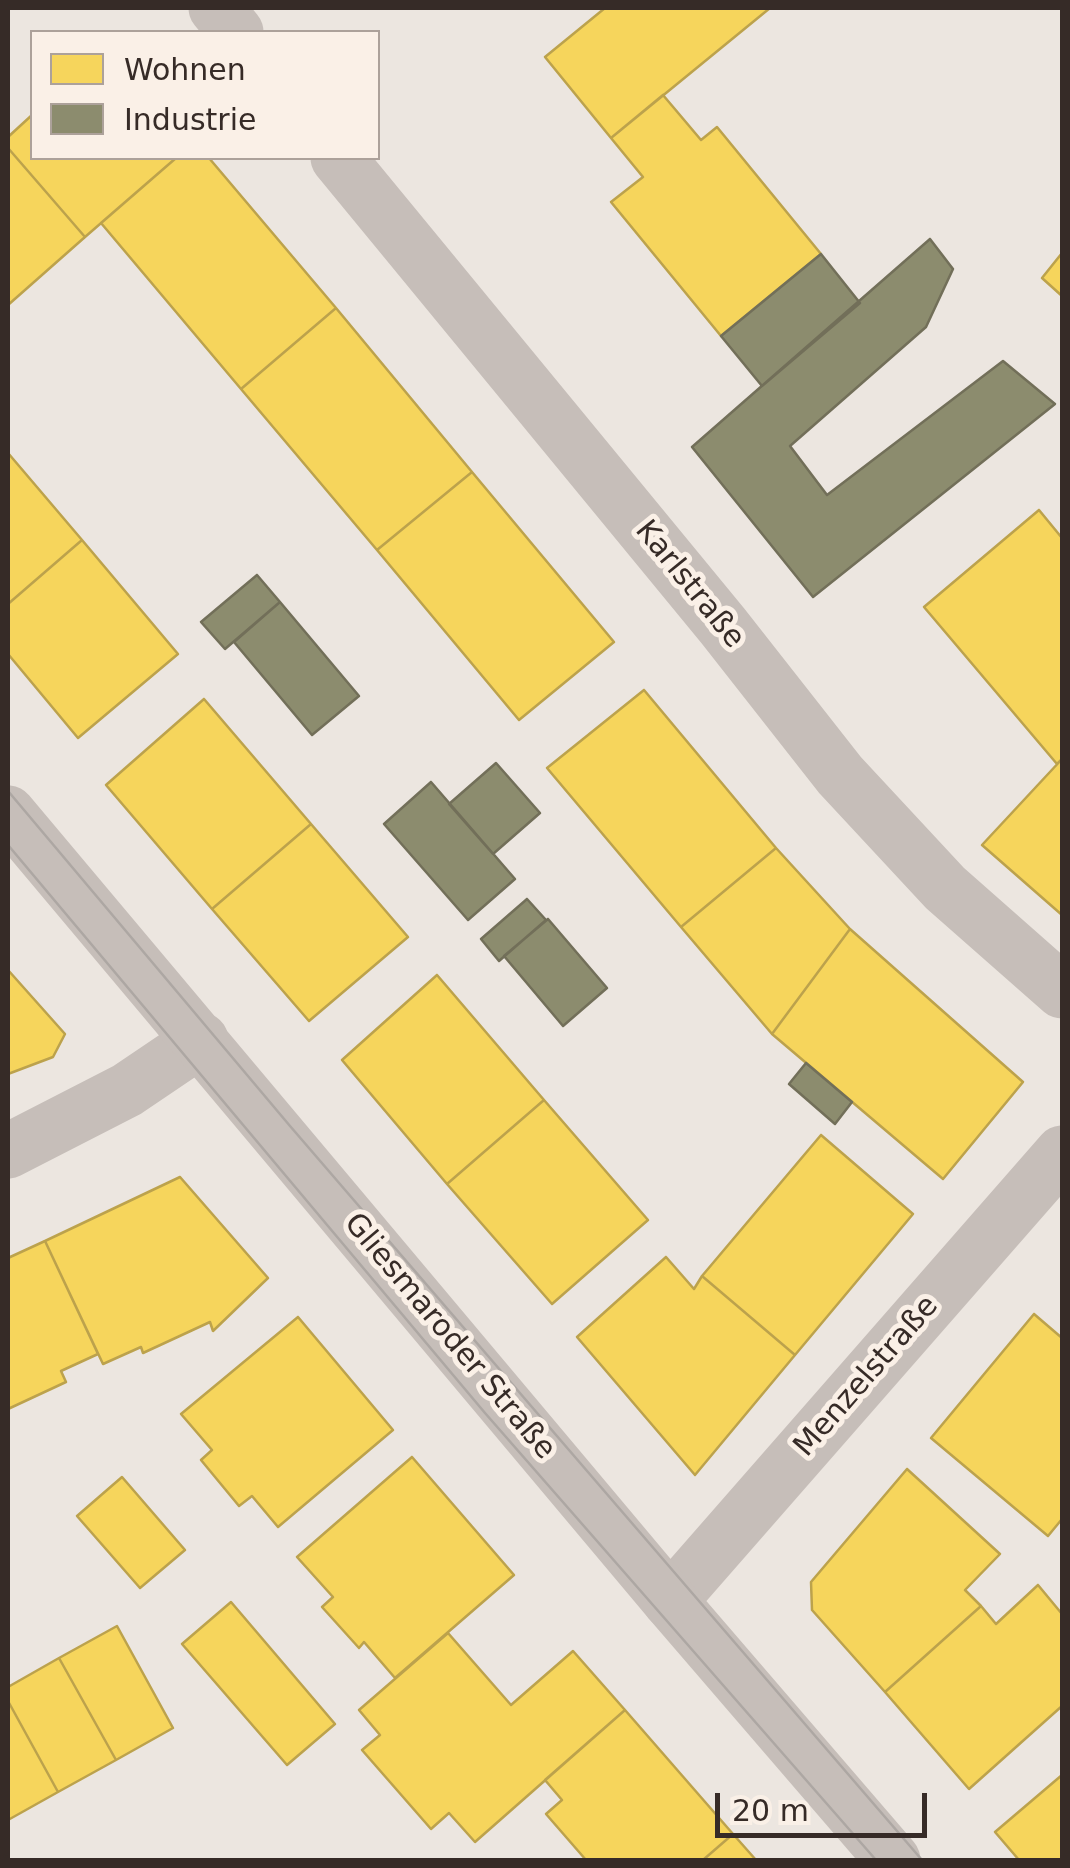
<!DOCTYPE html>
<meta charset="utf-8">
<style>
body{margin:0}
#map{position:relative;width:1070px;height:1868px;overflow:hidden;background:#ece6e0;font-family:"DejaVu Sans",sans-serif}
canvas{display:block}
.frame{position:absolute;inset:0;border:10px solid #362b27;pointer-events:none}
.legend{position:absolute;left:30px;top:30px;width:350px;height:130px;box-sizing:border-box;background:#faf0e7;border:2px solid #aca19a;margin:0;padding:12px 18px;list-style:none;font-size:30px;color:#362b27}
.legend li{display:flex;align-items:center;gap:20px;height:50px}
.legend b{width:50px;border:2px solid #aca19a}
.scale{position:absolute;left:715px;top:1793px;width:212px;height:45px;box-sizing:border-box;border:5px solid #362b27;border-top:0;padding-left:12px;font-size:30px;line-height:35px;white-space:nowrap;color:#362b27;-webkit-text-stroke:8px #faf0e7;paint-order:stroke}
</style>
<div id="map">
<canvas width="1070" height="1868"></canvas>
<div class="frame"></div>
<ul class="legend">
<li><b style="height:28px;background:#f6d55c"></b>Wohnen</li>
<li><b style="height:28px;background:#8c8c6e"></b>Industrie</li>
</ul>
<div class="scale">20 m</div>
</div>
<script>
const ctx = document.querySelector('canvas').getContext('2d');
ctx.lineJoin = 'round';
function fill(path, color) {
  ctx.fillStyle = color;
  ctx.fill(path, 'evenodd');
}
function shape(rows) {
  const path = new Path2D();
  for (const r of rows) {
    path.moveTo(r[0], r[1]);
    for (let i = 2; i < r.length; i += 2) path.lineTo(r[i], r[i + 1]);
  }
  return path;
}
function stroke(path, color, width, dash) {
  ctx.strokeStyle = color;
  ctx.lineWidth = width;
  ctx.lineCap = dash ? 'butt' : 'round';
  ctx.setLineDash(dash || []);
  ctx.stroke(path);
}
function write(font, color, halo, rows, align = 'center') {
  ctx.font = font + ' "DejaVu Sans",sans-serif';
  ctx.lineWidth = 10;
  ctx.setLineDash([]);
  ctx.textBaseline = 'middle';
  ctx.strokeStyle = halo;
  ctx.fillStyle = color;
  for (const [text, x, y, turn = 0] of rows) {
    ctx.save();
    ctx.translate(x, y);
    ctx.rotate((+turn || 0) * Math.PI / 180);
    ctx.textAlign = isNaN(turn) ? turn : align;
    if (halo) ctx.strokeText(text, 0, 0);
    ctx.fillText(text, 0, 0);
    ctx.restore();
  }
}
const homes = shape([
 [605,8,770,8,611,138,545,57,605,8],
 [663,95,701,140,717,127,821,254,721,336,611,202,643,177,611,138,663,95],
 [32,115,32,158,176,158,85,237,8,148,8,137,32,115],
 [8,148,85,237,8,305,8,148],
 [176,158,209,158,336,308,241,389,101,223,176,158],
 [1062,253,1062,296,1042,278,1062,253],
 [336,308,472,472,377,550,241,389,336,308],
 [8,453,82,540,8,604,8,453],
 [472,472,614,642,519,720,377,550,472,472],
 [1039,510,1062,538,1062,759,1057,764,924,607,1039,510],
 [82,540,178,654,78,738,8,654,8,604,82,540],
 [644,690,776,848,681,927,547,768,644,690],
 [204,699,311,824,212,909,106,785,204,699],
 [1062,759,1062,915,982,845,1062,759],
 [311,824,408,937,309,1021,212,909,311,824],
 [776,848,850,929,772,1034,681,927,776,848],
 [850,929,1023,1082,943,1179,772,1034,850,929],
 [8,970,65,1034,53,1057,8,1074,8,970],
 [437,975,544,1100,447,1184,342,1060,437,975],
 [544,1100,648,1220,552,1304,447,1184,544,1100],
 [821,1135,913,1214,795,1355,702,1276,821,1135],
 [180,1177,268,1278,213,1331,210,1322,143,1353,141,1347,103,1364,45,1241,180,1177],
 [45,1241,98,1354,61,1371,66,1382,8,1409,8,1258,45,1241],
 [666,1257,694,1289,702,1276,795,1355,695,1475,577,1337,666,1257],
 [1034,1314,1062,1338,1062,1519,1048,1536,931,1438,1034,1314],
 [298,1317,393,1430,278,1527,252,1496,239,1506,201,1460,212,1450,181,1414,298,1317],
 [412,1457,514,1575,395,1678,364,1642,359,1648,322,1607,333,1597,297,1557,412,1457],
 [907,1469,1000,1554,965,1590,981,1606,885,1692,812,1610,811,1582,907,1469],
 [122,1477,185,1550,140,1588,77,1516,122,1477],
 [1038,1585,1062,1614,1062,1706,969,1789,885,1692,981,1606,996,1624,1038,1585],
 [231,1602,335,1724,287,1765,182,1644,231,1602],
 [117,1626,173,1728,116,1760,59,1658,117,1626],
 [448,1633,511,1705,573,1651,625,1710,475,1842,449,1813,431,1829,362,1750,380,1735,359,1710,448,1633],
 [59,1658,116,1760,58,1792,8,1701,8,1687,59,1658],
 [8,1701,58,1792,8,1820,8,1701],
 [625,1710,733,1834,703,1860,586,1860,546,1814,562,1800,545,1780,625,1710],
 [1062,1775,1062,1860,1019,1860,995,1832,1062,1775],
 [733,1834,756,1860,703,1860,733,1834]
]);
const industry = shape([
 [930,239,953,269,926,327,790,446,827,495,1003,361,1055,404,813,597,692,447,930,239],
 [821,254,860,303,762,386,721,336,821,254],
 [257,575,280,602,225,649,201,622,257,575],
 [280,602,359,696,312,735,234,642,280,602],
 [496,763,540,813,493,854,449,804,496,763],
 [431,782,515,879,468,920,384,824,431,782],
 [527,899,546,920,499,961,481,939,527,899],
 [548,919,607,988,563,1026,504,956,548,919],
 [806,1063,852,1102,835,1124,789,1084,806,1063]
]);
const minor = shape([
 [216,8,236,32],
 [338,158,723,626,840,775,945,888,1062,991],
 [8,1151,127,1090,201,1040],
 [670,1601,1062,1153]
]);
const tertiary = shape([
 [8,813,670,1601,893,1860]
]);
const tram = shape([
 [8,791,290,1126,922,1860],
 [8,845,485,1413,876,1860]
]);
const streetNames = [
 ["Karlstraße",689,585,51],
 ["Gliesmaroder Straße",449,1337,50],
 ["Menzelstraße",867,1377,-49]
];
fill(homes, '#f6d55c');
stroke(homes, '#bca24c', 2.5);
fill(industry, '#8c8c6e');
stroke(industry, '#726f59', 2.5);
stroke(minor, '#c6beb9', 55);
stroke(tertiary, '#c6beb9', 55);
stroke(tram, '#ada7a3', 2.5);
write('30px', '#362b27', '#faf0e7', streetNames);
</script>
